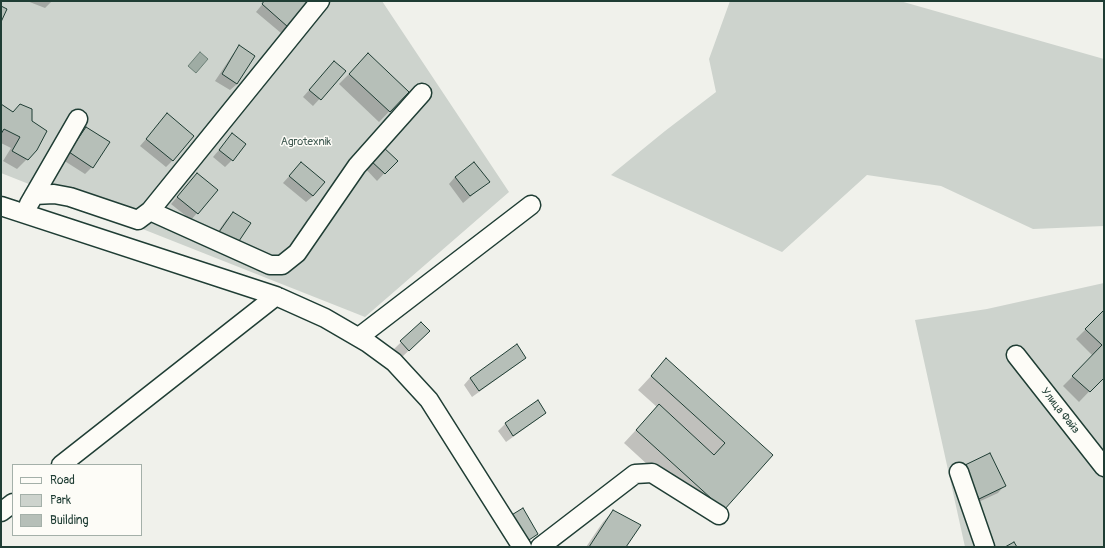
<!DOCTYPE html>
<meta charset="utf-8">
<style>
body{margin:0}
#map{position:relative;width:1105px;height:548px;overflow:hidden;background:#f0f1eb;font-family:Pangolin,sans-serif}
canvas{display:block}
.frame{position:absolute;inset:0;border:2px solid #1f3d34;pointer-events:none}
.legend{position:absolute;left:12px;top:464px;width:130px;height:72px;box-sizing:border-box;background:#fdfcf7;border:1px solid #a4b0a9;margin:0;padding:5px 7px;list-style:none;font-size:12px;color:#1f3d34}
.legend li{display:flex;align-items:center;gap:8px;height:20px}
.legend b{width:20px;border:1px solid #a4b0a9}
</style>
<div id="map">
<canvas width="1105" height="548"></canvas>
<div class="frame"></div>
<ul class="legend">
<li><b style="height:5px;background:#fdfcf7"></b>Road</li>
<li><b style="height:11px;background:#cdd3cd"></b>Park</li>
<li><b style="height:11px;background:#b6bfb8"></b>Building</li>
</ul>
</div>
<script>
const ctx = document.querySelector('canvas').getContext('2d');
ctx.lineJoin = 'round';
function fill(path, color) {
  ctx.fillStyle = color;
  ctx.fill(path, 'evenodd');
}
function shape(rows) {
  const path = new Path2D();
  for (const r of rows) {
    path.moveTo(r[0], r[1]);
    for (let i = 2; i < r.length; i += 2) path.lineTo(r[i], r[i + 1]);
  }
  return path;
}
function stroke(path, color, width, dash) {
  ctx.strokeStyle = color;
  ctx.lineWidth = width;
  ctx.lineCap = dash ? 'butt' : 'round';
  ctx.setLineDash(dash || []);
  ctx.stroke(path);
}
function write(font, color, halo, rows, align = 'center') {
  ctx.font = font + ' Pangolin,sans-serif';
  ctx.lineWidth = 3;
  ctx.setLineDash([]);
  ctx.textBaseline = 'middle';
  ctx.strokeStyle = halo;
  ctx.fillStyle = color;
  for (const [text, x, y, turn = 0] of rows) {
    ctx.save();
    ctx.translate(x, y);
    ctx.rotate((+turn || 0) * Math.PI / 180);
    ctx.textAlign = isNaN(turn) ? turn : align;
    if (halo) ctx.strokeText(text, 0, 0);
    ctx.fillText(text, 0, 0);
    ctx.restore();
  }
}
const green = shape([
 [1,1,382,1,509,192,365,317,1,173],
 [730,1,900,1,1104,59,1104,226,1033,229,941,186,867,175,782,252,611,175,665,131,716,92,709,59],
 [1104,283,1104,547,965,547,915,320,987,309]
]);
const water = shape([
 [200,52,208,59,196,73,188,66,200,52]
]);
const shadow = shape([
 [27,1,52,1,45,8],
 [265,1,288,26,281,33,256,12],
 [240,47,237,84,230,90,215,81,233,54],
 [368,55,408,92,379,122,339,84],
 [334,62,345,71,313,106,303,97],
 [1,105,31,122,36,150,17,169,3,161,11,148,1,143],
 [167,115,173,160,166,167,140,146],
 [86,128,92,167,85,174,63,160,79,135],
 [232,135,232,160,225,167,213,157],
 [382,148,396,161,377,181,364,167],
 [301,163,313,196,306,202,283,183],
 [197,174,197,213,191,220,171,204],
 [455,177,488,182,463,203,449,184],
 [233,213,249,224,213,239,226,220],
 [1104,311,1104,376,1079,402,1063,386,1093,356,1076,339],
 [421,323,422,338,402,357,394,349],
 [525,358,518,364,472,397,464,385,470,378],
 [666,360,772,455,710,522,624,443,657,407,638,390],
 [538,402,545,413,538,419,506,442,498,431,505,424],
 [957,473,1004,486,998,493,972,505],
 [613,511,625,547,586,547,603,522]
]);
const building = shape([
 [264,1,310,1,288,27,262,4,264,1],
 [1,6,7,9,1,22,1,6],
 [239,45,255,56,237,84,222,74,239,45],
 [368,53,409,92,390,112,349,74,368,53],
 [334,61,346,71,321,100,309,90,334,61],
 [1,104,13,112,20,104,32,109,32,121,47,131,37,150,28,160,12,151,20,137,4,129,1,134,1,104],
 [167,113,194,136,173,161,146,139,167,113],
 [86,127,110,142,93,168,69,152,86,127],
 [232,133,246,144,233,161,219,150,232,133],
 [382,146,398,161,385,174,370,160,382,146],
 [301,162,325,182,313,196,289,176,301,162],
 [474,162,490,182,470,196,455,177,474,162],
 [197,173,218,190,198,214,177,197,197,173],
 [233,212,251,223,237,244,219,232,233,212],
 [1104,310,1104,378,1090,392,1072,376,1102,345,1085,329,1104,310],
 [421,322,430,331,409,351,400,341,421,322],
 [517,344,526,358,479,391,470,378,517,344],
 [666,358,773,455,724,510,636,430,659,404,714,455,725,443,651,376,666,358],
 [538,400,546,413,513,436,505,423,538,400],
 [990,453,1006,486,979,499,963,466,990,453],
 [523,508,538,534,526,542,510,516,523,508],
 [613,510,641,525,626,547,589,547,613,510],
 [1014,542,1017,547,1005,547,1014,542]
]);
const minor = shape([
 [34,195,54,194,70,197,138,220,150,211,320,1],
 [29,204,78,119],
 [1,206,276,296,325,318,368,343,394,362,429,400,522,547],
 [150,211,270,265,282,265,297,253,357,166,422,93],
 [359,337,531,205],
 [1016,355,1104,467],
 [61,465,276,296],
 [959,472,985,547],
 [1,512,13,503],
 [540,547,635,474,652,473,719,515]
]);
const parkNames = [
 ["Agrotexnik",306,142]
];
const streetNames = [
 ["Улица Файз",1060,411,52]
];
fill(green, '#cdd3cd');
fill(water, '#9faca4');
stroke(water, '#6c8077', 1);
fill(shadow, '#0003');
fill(building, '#b6bfb8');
stroke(building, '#1f3d34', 1);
stroke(minor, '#1f3d34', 21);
stroke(minor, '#fdfcf7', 18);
write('11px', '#425b53', '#fdfcf7', parkNames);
write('11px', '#1f3d34', '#fdfcf7', streetNames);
</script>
